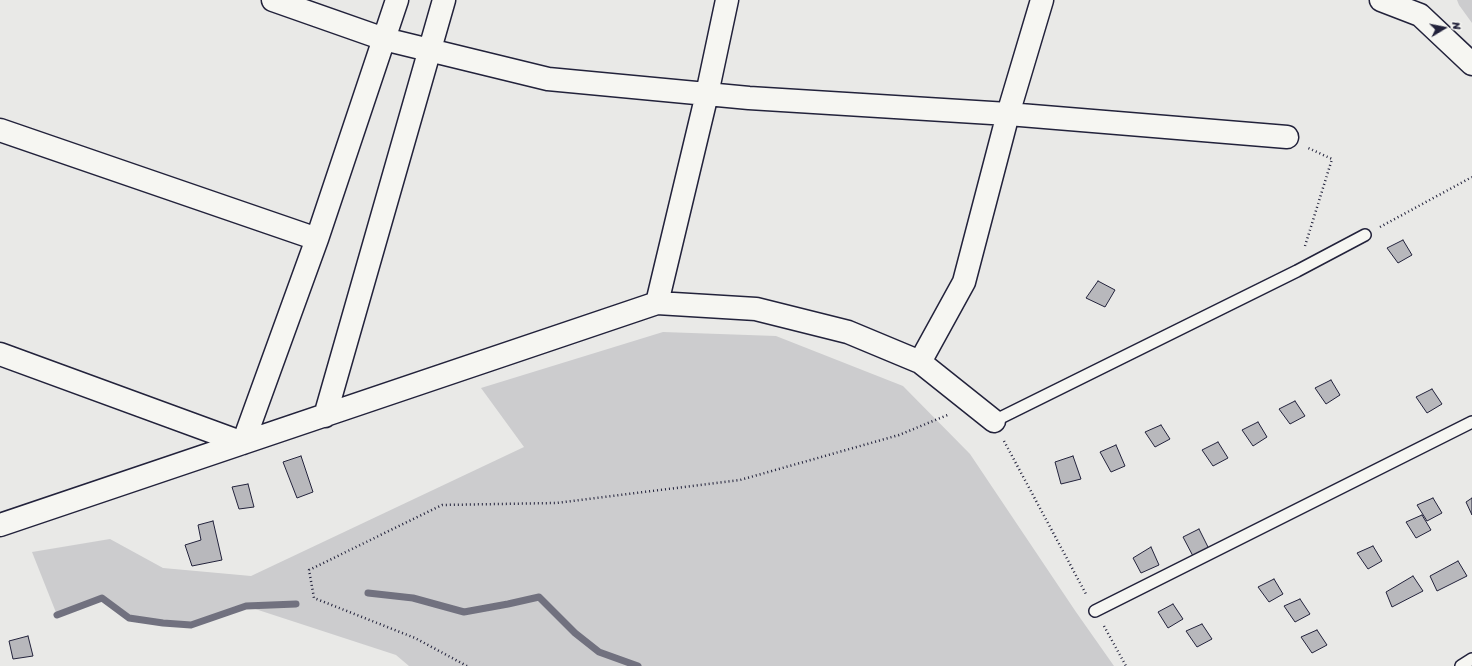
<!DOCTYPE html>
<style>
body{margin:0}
#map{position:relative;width:1472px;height:666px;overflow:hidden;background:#e9e9e7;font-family:Sriracha,sans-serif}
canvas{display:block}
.north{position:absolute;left:1424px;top:8px;width:40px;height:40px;-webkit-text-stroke:3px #f6f6f2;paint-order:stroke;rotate:80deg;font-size:11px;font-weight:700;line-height:16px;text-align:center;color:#22223b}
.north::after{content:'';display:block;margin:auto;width:14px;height:18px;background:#22223b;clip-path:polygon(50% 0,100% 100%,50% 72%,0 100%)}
</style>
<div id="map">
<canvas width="1472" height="666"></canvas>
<div class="north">N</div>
</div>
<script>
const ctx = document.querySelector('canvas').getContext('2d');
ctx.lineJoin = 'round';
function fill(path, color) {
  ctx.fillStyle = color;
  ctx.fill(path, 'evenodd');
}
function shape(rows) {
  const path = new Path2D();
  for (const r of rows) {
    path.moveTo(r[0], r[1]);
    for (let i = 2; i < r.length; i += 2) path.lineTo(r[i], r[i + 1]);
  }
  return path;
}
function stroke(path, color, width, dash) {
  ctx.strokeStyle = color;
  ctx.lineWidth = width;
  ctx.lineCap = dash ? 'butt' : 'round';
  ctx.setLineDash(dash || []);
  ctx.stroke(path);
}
const green = shape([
 [1457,0,1472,0,1472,23,1459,5],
 [663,332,776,336,903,386,970,454,1076,612,1114,666,409,666,396,655,246,606,191,625,163,623,129,618,102,598,57,615,32,552,110,539,163,568,251,576,524,447,481,388]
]);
const stream = shape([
 [368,593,413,598,464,612,508,604,539,597,575,633,599,652,638,666],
 [57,615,102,598,129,618,163,623,191,625,246,606,296,604]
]);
const building = shape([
 [1403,240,1412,255,1398,263,1387,248,1403,240],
 [1098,281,1115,290,1105,307,1086,298,1098,281],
 [1331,380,1340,395,1326,404,1315,388,1331,380],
 [1432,389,1442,404,1427,413,1416,397,1432,389],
 [1295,401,1305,416,1290,424,1279,409,1295,401],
 [1258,422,1267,437,1253,446,1242,430,1258,422],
 [1161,425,1170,439,1155,447,1145,432,1161,425],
 [1218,442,1228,458,1213,466,1202,450,1218,442],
 [1116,445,1125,466,1111,472,1100,452,1116,445],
 [301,456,313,492,297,498,283,462,301,456],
 [1073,456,1081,479,1061,484,1055,462,1073,456],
 [248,484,254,507,239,509,232,487,248,484],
 [1433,498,1442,513,1427,521,1417,505,1433,498],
 [1472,498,1472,515,1466,502,1472,498],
 [1422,515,1431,530,1416,538,1406,522,1422,515],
 [213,521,222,560,192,566,185,545,201,540,198,525,213,521],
 [1199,529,1209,549,1194,558,1183,537,1199,529],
 [1373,546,1382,561,1368,569,1357,553,1373,546],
 [1151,547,1159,565,1141,573,1133,558,1151,547],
 [1458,561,1467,576,1437,591,1430,576,1458,561],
 [1413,576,1423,591,1392,607,1386,592,1413,576],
 [1274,579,1283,594,1269,602,1258,587,1274,579],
 [1300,599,1310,614,1295,622,1284,606,1300,599],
 [1173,604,1183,619,1168,628,1158,612,1173,604],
 [1202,624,1212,639,1197,647,1186,631,1202,624],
 [1317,630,1327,645,1312,653,1301,637,1317,630],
 [28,636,33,656,13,659,9,641,28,636]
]);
const path = shape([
 [1380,227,1472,177],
 [1305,246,1332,159,1306,147],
 [1004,441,1087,596],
 [1104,626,1126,666],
 [467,666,415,638,314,598,309,570,442,505,556,503,740,480,899,435,950,414]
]);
const lane = shape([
 [994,421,1297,271,1365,235],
 [1095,611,1472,422],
 [1461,666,1472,659]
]);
const street = shape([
 [273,0,384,39,548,79,749,98,1008,114,1287,137],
 [1381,0,1420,15,1472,64],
 [0,130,317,239],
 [657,303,707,94,727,0],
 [0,354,243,443,317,239,397,0],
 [920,362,964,282,1008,114,1042,0],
 [325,416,444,0],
 [0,525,657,303,756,309,848,332,920,362,994,421]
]);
fill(green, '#ccccce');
stroke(stream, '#71717f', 7);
fill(building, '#b8b8bc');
stroke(building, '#22223b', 1);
stroke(lane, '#22223b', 14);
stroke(street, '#22223b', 25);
stroke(path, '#22223b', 2.5, [1, 3]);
stroke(lane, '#f6f6f2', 11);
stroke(street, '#f6f6f2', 22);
</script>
